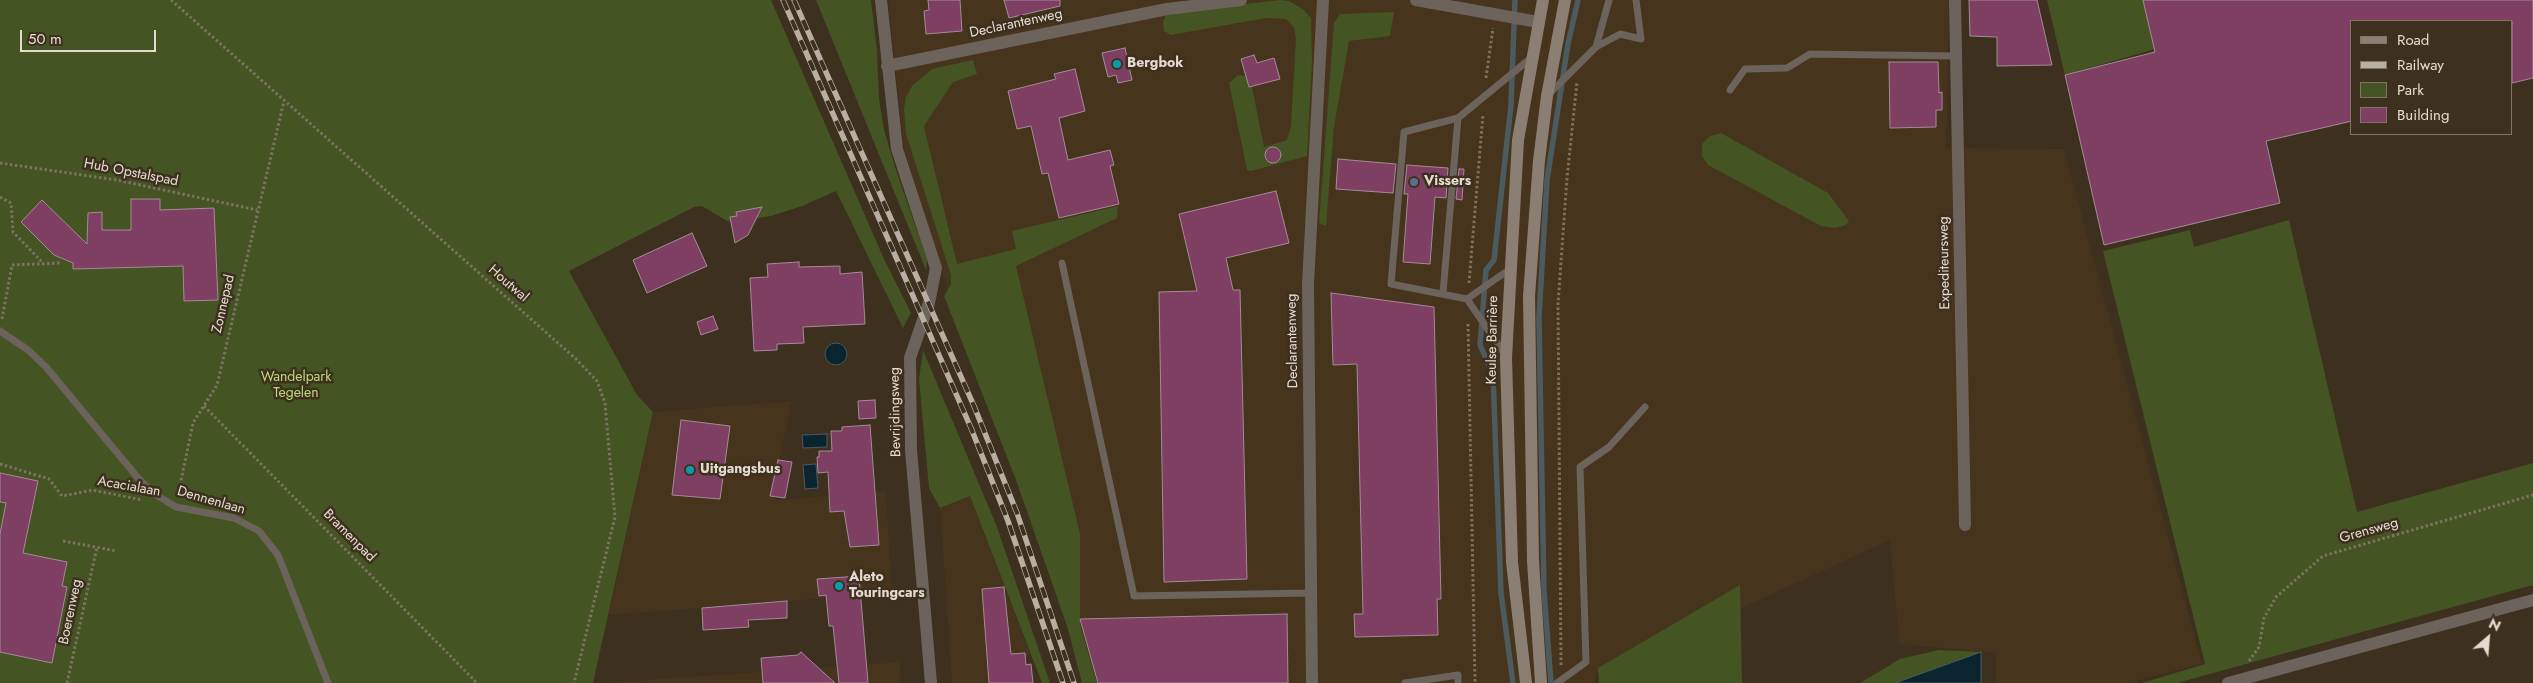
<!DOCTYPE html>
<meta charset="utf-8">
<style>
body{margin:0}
#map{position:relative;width:2533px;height:683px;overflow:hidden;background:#3d301e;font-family:Jost,sans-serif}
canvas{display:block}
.legend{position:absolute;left:2350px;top:20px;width:162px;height:115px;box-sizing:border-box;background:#3d301e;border:1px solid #807566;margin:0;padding:6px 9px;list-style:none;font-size:15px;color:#e5dcd1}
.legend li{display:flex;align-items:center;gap:10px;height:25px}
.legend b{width:25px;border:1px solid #807566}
.north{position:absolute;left:2463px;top:613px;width:50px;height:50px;-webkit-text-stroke:4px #3d301e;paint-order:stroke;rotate:27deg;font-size:14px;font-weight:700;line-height:20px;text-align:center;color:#e5dcd1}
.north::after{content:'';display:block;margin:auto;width:18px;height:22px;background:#e5dcd1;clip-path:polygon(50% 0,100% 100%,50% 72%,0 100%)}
.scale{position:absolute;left:20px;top:30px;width:136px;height:22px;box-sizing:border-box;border:2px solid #e5dcd1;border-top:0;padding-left:6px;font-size:15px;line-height:18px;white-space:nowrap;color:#e5dcd1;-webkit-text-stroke:4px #3d301e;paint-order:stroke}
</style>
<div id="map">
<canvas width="2533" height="683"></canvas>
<ul class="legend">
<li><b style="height:6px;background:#8b7e72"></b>Road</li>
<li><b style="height:6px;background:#b8aea1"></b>Railway</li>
<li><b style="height:14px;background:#445423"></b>Park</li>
<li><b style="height:14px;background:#7e3f63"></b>Building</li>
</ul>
<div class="north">N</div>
<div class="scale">50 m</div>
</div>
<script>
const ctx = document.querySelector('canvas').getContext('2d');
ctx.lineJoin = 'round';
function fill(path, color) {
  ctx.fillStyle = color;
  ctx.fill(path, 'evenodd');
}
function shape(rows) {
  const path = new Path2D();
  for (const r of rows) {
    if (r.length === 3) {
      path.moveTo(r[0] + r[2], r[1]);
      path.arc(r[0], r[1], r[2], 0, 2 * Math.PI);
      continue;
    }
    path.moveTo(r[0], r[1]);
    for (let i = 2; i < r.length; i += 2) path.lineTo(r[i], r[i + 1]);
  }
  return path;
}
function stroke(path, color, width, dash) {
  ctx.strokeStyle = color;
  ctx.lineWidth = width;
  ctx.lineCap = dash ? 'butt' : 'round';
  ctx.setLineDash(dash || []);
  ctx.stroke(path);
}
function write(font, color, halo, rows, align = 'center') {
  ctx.font = font + ' Jost,sans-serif';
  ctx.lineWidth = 5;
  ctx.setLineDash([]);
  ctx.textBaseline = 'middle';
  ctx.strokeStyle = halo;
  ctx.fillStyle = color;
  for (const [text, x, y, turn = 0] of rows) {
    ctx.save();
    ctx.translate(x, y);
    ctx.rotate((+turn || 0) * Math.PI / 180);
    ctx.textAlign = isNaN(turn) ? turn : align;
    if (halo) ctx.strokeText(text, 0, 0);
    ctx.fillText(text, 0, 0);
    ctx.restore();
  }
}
const built = shape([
 [888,0,1949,0,1946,148,2064,149,2202,664,2128,683,1996,683,1996,653,1899,644,1890,540,1595,675,1595,683,1097,683,1080,624,1080,534,963,338,904,149],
 [792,401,771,496,777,500,886,491,892,593,609,615,653,412],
 [970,496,1030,654,1030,657,1008,659,1010,683,952,683,940,508],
 [900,662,901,683,603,683]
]);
const green = shape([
 [0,0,771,0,884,259,911,313,903,328,836,191,802,206,771,216,734,222,727,221,702,206,694,207,569,271,637,395,653,412,593,683,0,683],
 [816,0,871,0,877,50,879,99,884,130,896,170,922,245,927,260,926,270],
 [1280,0,1289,1,1304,10,1311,18,1312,62,1307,156,1251,171,1247,170,1229,83,1238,75,1246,76,1251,82,1264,147,1287,140,1291,126,1296,39,1294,27,1286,19,1266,18,1171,35,1164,31,1163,23,1166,13],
 [2047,0,2144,0,2155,49,2065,75],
 [1394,12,1390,36,1349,41,1334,127,1326,226,1319,223,1334,23,1340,14],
 [973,60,977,74,953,82,924,126,957,264,1016,249,1012,231,1118,206,1117,218,1016,266,1080,534,1080,624,1097,683,1082,683,1067,626,1016,480,944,296,951,284,951,275,906,134,904,109,906,97,912,86,932,69],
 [1721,133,1828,193,1849,221,1846,225,1835,228,1821,226,1708,165,1702,156,1702,144,1710,136],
 [2289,220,2357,512,2533,463,2533,585,2177,683,2142,683,2205,664,2103,251,2190,230,2194,247],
 [923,350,997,527,1050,683,1042,683,970,496,940,508,929,488,919,379],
 [1740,585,1742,683,1599,683,1598,668],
 [1939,650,1981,652,1895,683,1860,683,1900,659]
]);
const water = shape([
 [836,354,11],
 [827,434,827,447,803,448,802,435,827,434],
 [816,464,818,488,805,489,803,465,816,464],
 [1981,652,1981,683,1895,683,1981,652]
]);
const stream = shape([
 [1513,683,1501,593,1493,374,1480,345,1486,270,1494,260,1511,105,1515,0],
 [1551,683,1544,591,1539,317,1547,180,1568,44,1578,0]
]);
const building = shape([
 [928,0,960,0,962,31,926,34,924,11,929,10,928,0],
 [1004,0,1060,0,1060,6,1009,18,1004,0],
 [1969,0,2037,0,2052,65,1997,66,1997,37,1970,36,1969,0],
 [2143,0,2533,0,2533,78,2512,83,2512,21,2352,21,2352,121,2266,141,2280,203,2104,245,2065,75,2155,52,2143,0],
 [1125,48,1132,80,1118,83,1116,75,1108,77,1102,53,1125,48],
 [1254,55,1257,63,1274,58,1280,79,1249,87,1241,59,1254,55],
 [1889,62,1938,62,1939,93,1942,92,1942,110,1936,110,1936,127,1890,128,1889,62],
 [1075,69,1085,111,1059,118,1068,160,1110,150,1114,165,1110,166,1119,204,1059,218,1048,173,1042,174,1031,126,1017,129,1008,91,1056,79,1054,74,1075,69],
 [1273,155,8],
 [1338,159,1396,164,1393,193,1336,189,1338,159],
 [1407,165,1448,168,1446,198,1435,197,1430,264,1403,262,1408,194,1404,194,1407,165],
 [1459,169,1464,169,1462,200,1456,199,1459,169],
 [1276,191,1289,243,1226,258,1233,290,1240,290,1247,579,1164,582,1159,292,1197,291,1179,214,1276,191],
 [131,199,160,199,160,210,214,208,218,300,184,301,183,266,73,269,73,263,54,255,21,222,42,200,87,244,88,213,102,212,102,230,131,230,131,199],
 [762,207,748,235,735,243,730,217,737,216,736,212,762,207],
 [692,233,707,266,647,293,633,260,692,233],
 [799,262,799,267,840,266,840,274,862,272,865,324,803,327,804,343,777,344,777,350,754,351,750,278,768,277,767,264,799,262],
 [1331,293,1434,307,1441,599,1437,599,1438,635,1355,637,1354,614,1363,614,1357,364,1333,365,1331,293],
 [713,316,718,329,701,335,697,322,713,316],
 [875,400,876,418,859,419,858,401,875,400],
 [681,420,730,426,720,499,672,495,681,420],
 [870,425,879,545,850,547,844,511,830,512,828,472,818,473,817,457,819,457,819,451,832,451,831,431,842,431,842,427,870,425],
 [778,460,792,462,785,498,770,496,778,460],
 [0,473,38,481,23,553,67,562,62,586,67,587,52,663,0,652,0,534,6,503,0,502,0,473],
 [859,576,868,683,839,683,833,626,829,626,826,595,819,596,817,579,859,576],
 [1004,587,1011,654,1025,653,1026,665,1031,664,1033,683,989,683,982,589,1004,587],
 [787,601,787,618,748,620,749,627,703,630,702,608,787,601],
 [1287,614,1288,683,1098,683,1080,619,1287,614],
 [801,652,835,683,763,683,761,658,798,655,801,652]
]);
const path = shape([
 [171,0,576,359,597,381,605,403,615,517,574,683],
 [1486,78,1493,28],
 [0,163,117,180,257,210],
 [0,197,11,203,13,232,43,263],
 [1469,283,1483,114],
 [2,319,12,265,60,263],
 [1468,324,1475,683],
 [204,406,477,683],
 [0,464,49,479,62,496,93,490,142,500],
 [178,495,193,423,217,385,284,101],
 [63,541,117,551],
 [2249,661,2259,647,2264,618,2276,597,2323,556,2533,495],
 [1561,665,1558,304,1567,178,1577,82],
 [67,683,97,547]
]);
const lane = shape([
 [1596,47,1609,0],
 [1730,90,1745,69,1787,68,1810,54,1956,56],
 [1549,94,1596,47,1620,34,1641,39,1636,0],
 [1062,263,1134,596,1311,593],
 [1443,293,1458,118],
 [1467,299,1510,269],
 [0,331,28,350,46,367,138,478,153,493,176,507,234,518,259,531,278,555,328,683],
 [1506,356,1467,299,1391,284,1404,132,1458,118,1531,58],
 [1405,683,1458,675,1458,683],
 [1557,683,1586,662,1580,467,1609,447,1645,407]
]);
const street = shape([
 [881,0,897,149,936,268,929,303,910,358,911,450,931,683],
 [1416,0,1538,22],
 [1955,0,1965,525],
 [887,66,1167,9,1241,0],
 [1312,683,1308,284,1323,0],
 [2228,683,2533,600]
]);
const secondary = shape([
 [1526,683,1512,562,1506,358,1518,140,1543,0],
 [1541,683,1533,561,1529,296,1539,161,1547,96,1565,0]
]);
const rail = shape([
 [783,0,971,428,1008,521,1063,683],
 [794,0,974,406,1017,513,1074,683]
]);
const markers = [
 [1117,64,5,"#0f9aa8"],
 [1414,182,5,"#5c6f8a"],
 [690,470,5,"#0f9aa8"],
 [839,586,5,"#0f9aa8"]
];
const streetNames = [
 ["Declarantenweg",1016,24,-12],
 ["Hub Opstalspad",131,173,11],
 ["Expediteursweg",1945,263,-91],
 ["Houtwal",508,284,41],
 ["Zonnepad",224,304,-77],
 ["Keulse Barrière",1493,340,-89],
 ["Declarantenweg",1293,341,-91],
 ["Bevrijdingsweg",896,412,-91],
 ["Acacialaan",129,487,10],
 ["Dennenlaan",211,501,16],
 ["Grensweg",2369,531,-16],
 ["Bramenpad",349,536,45],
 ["Boerenweg",71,612,-78]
];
const poiNames = [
 ["Bergbok",1127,64],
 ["Vissers",1424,182],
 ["Uitgangsbus",700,470],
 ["Aleto",849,578],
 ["Touringcars",849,594]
];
const parkNames = [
 ["Wandelpark",296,378],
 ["Tegelen",296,394]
];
fill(built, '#46341c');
fill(green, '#445423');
fill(water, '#0a2430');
stroke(water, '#4c5b60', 1);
stroke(stream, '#4c5b60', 5.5);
fill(building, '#7e3f63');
stroke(building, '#a48b98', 1);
stroke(path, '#7d7262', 3, [2.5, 2.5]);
stroke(lane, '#6c635c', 7);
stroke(street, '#6c635c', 12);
stroke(secondary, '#8b7e72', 12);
stroke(rail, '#b8aea1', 5.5);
stroke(rail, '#3d301e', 4, [11]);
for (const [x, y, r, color] of markers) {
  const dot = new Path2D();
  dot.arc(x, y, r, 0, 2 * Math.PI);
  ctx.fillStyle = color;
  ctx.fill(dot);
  stroke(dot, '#3d301e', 2);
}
write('14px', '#e5dcd1', '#3d301e', streetNames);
write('bold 14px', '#e5dcd1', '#3d301e', poiNames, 'left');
write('14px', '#bbdc7a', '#3d301e', parkNames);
</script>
